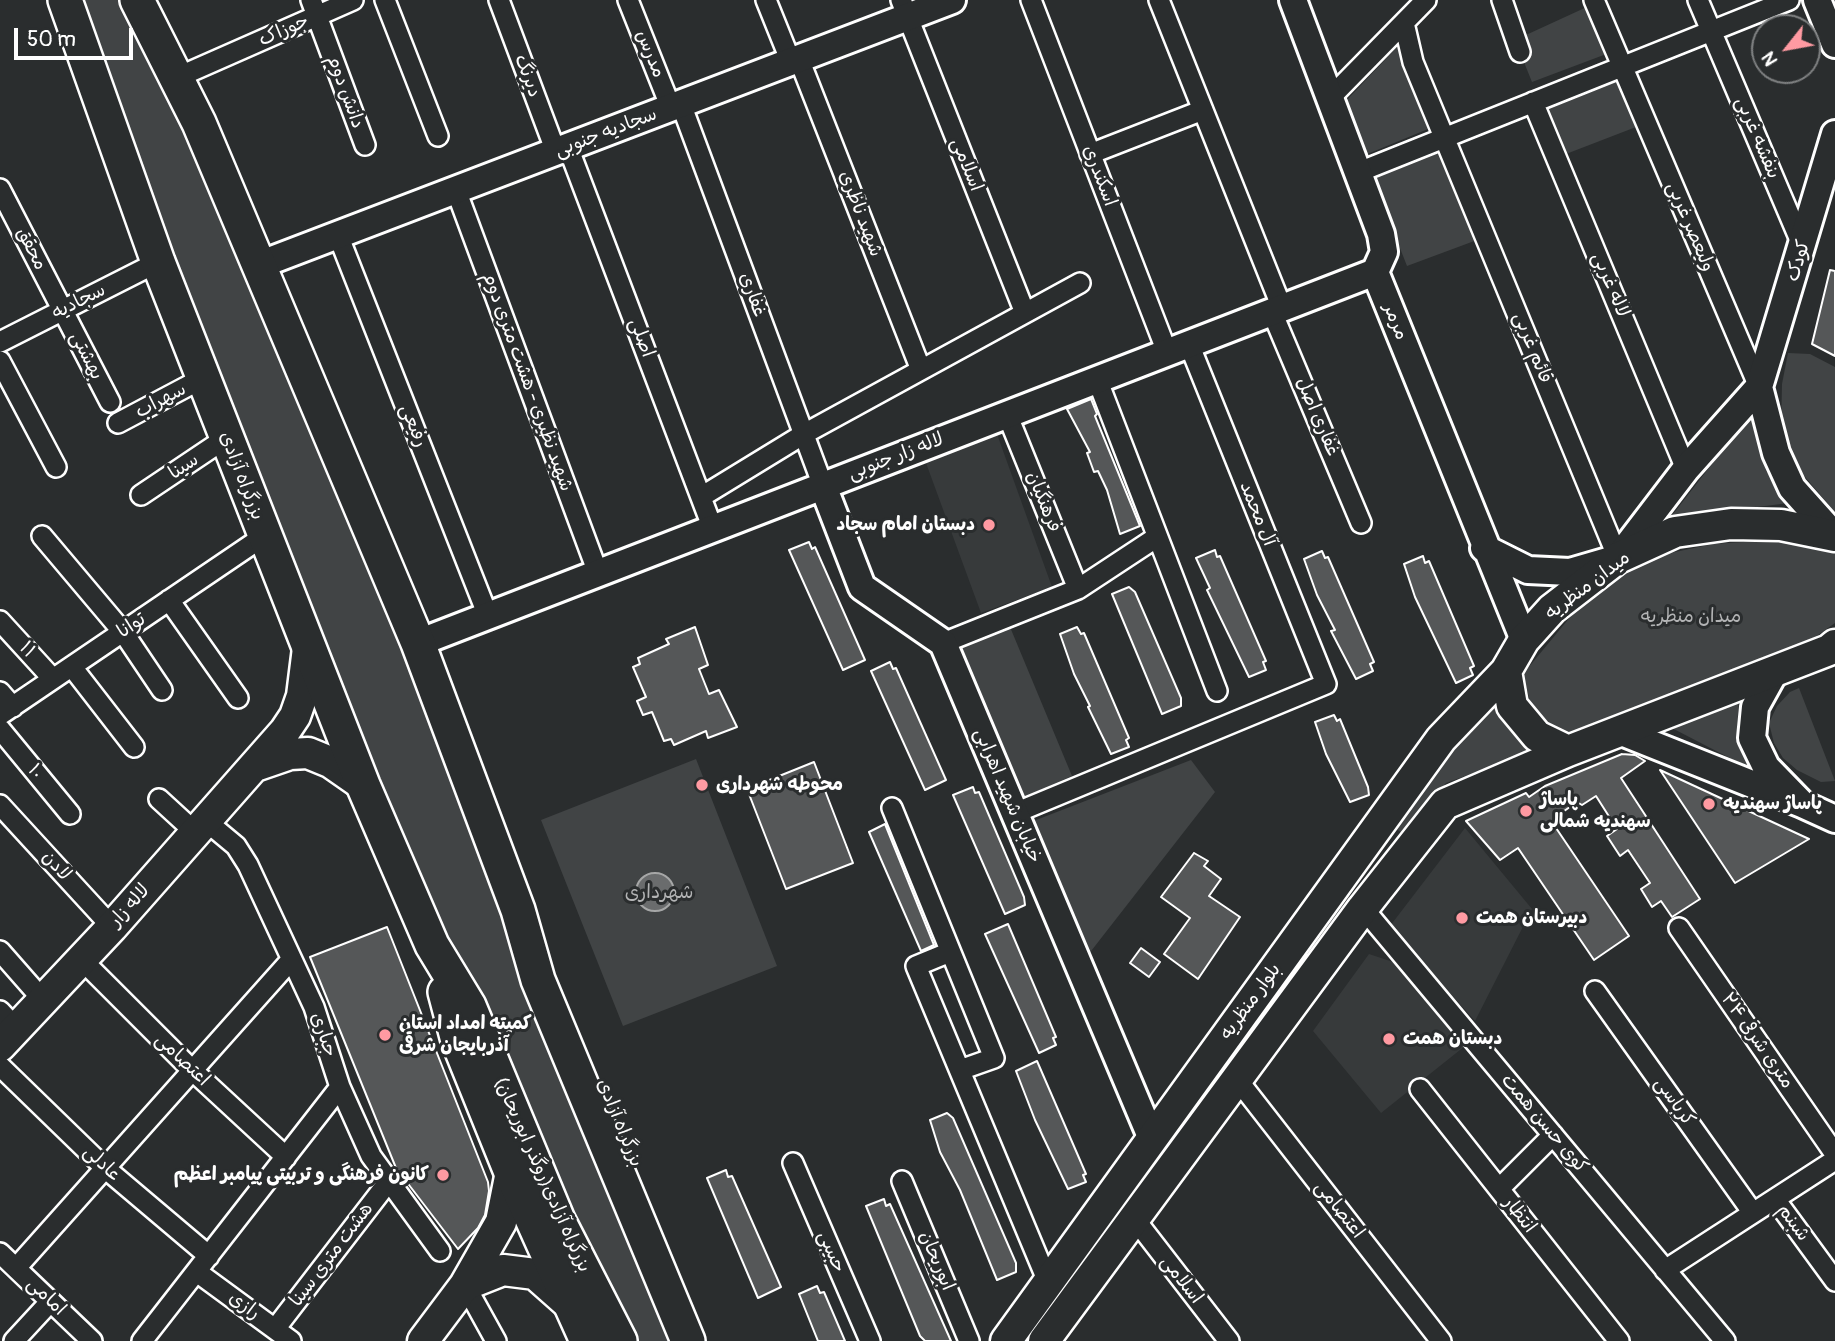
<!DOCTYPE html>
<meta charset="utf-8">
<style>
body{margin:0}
#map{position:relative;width:1835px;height:1341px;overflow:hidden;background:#2a2d2e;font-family:Pangolin,sans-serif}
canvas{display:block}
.north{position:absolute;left:1751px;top:14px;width:70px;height:70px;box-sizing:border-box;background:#2a2d2e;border:2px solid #7f8182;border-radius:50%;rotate:239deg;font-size:19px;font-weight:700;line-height:28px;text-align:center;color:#fff}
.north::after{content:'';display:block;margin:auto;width:24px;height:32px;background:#ff9aa2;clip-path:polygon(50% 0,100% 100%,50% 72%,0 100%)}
.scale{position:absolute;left:14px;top:28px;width:119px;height:32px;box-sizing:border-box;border:4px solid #fff;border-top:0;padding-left:9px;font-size:21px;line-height:24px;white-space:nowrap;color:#fff;-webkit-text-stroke:5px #2a2d2e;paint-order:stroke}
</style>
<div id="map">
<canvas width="1835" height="1341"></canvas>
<div class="north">N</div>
<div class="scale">50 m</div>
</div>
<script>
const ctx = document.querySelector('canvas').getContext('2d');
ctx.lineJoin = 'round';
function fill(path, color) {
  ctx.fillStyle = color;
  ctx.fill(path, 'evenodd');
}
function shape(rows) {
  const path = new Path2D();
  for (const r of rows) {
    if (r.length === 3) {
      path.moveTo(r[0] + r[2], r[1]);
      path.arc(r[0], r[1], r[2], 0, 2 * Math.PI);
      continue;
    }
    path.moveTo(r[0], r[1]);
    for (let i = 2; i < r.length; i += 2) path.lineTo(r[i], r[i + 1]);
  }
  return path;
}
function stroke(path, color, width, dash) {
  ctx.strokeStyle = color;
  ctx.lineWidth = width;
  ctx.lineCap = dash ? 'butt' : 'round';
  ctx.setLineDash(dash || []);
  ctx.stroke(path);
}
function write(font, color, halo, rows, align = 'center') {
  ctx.font = font + ' Pangolin,"Playpen Sans Arabic",sans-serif';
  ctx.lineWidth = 6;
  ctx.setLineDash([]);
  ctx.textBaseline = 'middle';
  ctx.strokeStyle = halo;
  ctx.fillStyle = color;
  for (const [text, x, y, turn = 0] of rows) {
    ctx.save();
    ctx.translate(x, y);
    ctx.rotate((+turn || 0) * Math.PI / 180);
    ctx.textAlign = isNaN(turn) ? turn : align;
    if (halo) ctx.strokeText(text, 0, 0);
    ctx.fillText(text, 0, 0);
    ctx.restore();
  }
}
const built = shape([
 [997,434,1052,587,981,613,926,463],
 [1465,828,1532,909,1475,1021,1390,926],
 [1369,954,1393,962,1465,1046,1381,1113,1313,1031]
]);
const green = shape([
 [77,0,124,0,191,132,409,657,521,968,672,1341,633,1341,568,1221,443,931,273,518],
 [1589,6,1609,53,1532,82,1515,40],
 [1399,45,1428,129,1365,155,1344,103],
 [1616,76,1636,127,1566,154,1547,107],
 [1439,147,1477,240,1407,266,1372,177],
 [1788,353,1810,354,1835,367,1835,512,1794,464,1781,430,1782,384],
 [1750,415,1766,471,1789,503,1670,518],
 [1773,540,1826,547,1835,552,1835,623,1811,640,1571,737,1547,728,1532,709,1523,674,1581,604,1627,572,1670,553,1713,544],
 [1010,627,1072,776,1022,798,959,648],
 [1799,688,1835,781,1821,782,1797,770,1783,758,1774,743,1769,723,1777,706,1790,692],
 [1739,698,1737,729,1751,769,1668,726],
 [1497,700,1542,748,1446,783,1402,833,1395,828,1450,752],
 [696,759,777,966,623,1026,541,820],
 [1191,760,1215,792,1088,955,1031,822]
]);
const water = shape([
 [655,892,19]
]);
const building = shape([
 [1830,270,1835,271,1835,356,1812,344,1830,270],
 [1091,399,1097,414,1095,416,1140,526,1120,534,1107,490,1098,471,1094,472,1087,453,1090,452,1067,409,1091,399],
 [809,542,812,549,815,547,865,660,843,670,789,550,809,542],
 [1215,550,1217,557,1220,556,1266,661,1263,662,1266,670,1249,677,1207,590,1210,588,1196,558,1215,550],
 [1322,551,1325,558,1328,557,1374,662,1370,664,1373,671,1356,679,1331,631,1335,630,1317,595,1304,559,1322,551],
 [1423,556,1425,563,1429,561,1474,666,1470,668,1473,675,1456,683,1415,597,1404,564,1423,556],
 [1129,587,1135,592,1181,698,1181,706,1162,714,1112,594,1129,587],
 [695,627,708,665,699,669,709,694,719,690,737,727,708,738,706,731,674,745,671,739,664,741,652,712,643,715,637,701,646,697,633,667,640,664,638,658,669,644,666,639,695,627],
 [1077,627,1081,634,1084,633,1129,738,1126,740,1129,747,1111,754,1088,707,1090,706,1074,674,1060,634,1077,627],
 [890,662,893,669,896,668,946,780,925,790,871,671,890,662],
 [1334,715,1337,721,1340,719,1368,787,1369,795,1350,802,1326,754,1315,722,1334,715],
 [1622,754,1635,755,1645,761,1621,778,1700,899,1672,917,1661,901,1652,907,1641,889,1650,883,1628,850,1620,856,1607,836,1617,829,1596,796,1582,805,1577,802,1557,816,1558,822,1554,825,1629,936,1594,960,1518,848,1500,860,1466,821,1526,793,1529,797,1545,786,1622,754],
 [814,762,853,863,786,889,747,789,814,762],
 [1660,770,1809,839,1735,883,1660,770],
 [973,787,975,793,979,792,1024,897,1025,905,1005,914,953,795,973,787],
 [885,824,934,945,921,951,869,832,885,824],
 [1194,853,1208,861,1204,866,1221,879,1209,896,1240,917,1198,979,1164,954,1190,918,1161,897,1194,853],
 [1008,924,1056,1037,1053,1038,1056,1045,1039,1053,985,934,1008,924],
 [387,927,488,1182,489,1191,485,1215,478,1228,458,1249,396,1168,310,957,387,927],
 [1141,948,1160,962,1149,977,1130,963,1141,948],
 [1037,1061,1086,1174,1083,1175,1086,1182,1068,1189,1035,1120,1016,1071,1037,1061],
 [947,1113,953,1118,1016,1263,1016,1272,997,1280,960,1190,940,1152,930,1120,947,1113],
 [726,1170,728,1177,732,1176,781,1287,758,1298,707,1178,726,1170],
 [884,1199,886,1206,890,1204,951,1341,925,1341,920,1336,866,1206,884,1199],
 [817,1286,820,1293,824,1292,845,1341,818,1341,799,1294,817,1286]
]);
const street = shape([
 [311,0,365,145],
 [385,0,438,136],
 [499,0,556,152],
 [628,0,671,108],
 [766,0,791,62],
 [901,0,1025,313],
 [1031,0,1167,352],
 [1159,0,1282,308],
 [1502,0,1520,52],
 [1594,0,1759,387],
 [1698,0,1803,247],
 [1404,23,1413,62,1618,558],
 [799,59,921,370],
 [176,78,353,0],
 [1330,98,1426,0],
 [1533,102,1686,469],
 [681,104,823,486],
 [568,147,713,529],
 [1090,154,1203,110],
 [1359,172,1789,0],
 [0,189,110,402],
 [456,190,598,573],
 [338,235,488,616],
 [1272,312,1361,523],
 [0,342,158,262],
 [0,361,56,467],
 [1097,379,1217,691],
 [1007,414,1078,589],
 [118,423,203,378],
 [141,495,226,438],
 [701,497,804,434,1080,283],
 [42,536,123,632,162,690],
 [169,600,238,698],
 [0,621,53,679],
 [943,643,1078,589,1157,537],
 [72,667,134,747],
 [0,692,13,707],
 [0,715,264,536],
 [0,729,70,814],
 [159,799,196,833],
 [0,805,112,927],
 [892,808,994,1058,960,1070],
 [1015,813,1326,684,1189,344],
 [206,821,236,846,248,865,314,1007,340,1087,371,1156,440,1251],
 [1363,908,1725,1341],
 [1679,928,1835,1154],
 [0,951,43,1000],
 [950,952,916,966,1048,1282],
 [81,959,192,1070,286,1157],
 [1595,991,1753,1213],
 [0,1011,16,1028],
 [0,1066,105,1168,209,1256],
 [1237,1079,1441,1341],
 [1420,1089,1619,1341],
 [793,1163,870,1341],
 [902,1181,969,1341],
 [1499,1189,1553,1135],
 [1775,1199,1835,1281],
 [1134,1218,1229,1341],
 [0,1253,92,1341],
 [16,1268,291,960],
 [1665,1270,1835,1160],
 [197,1272,291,1341],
 [465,1285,496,1341],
 [275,1329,389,1181],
 [14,1341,50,1302],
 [142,1341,340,1087]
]);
const secondary = shape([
 [1293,0,1381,234,1384,252,1375,272,1524,640],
 [1817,0,1835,44],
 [259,265,952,0],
 [1759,387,1835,134],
 [823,486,862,587,943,643,1152,1139],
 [1484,548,1528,570,1570,572,1618,558,1686,469,1759,387,1776,453,1792,488,1835,536],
 [418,643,1375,272],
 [1619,731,1802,804,1766,767,1752,738,1755,707,1775,671],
 [1802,804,1835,819]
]);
const primary = shape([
 [1568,751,1537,736,1512,706,1506,671,1524,640,1552,609,1618,558,1675,532,1731,524,1781,525,1835,536],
 [258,765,290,754,308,753,330,762,363,785],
 [0,1046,112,927,285,731,295,716,302,696,308,648],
 [511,1172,501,1222,465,1285,503,1270,535,1274,570,1305],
 [423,1341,465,1285],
 [1006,1341,1441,739,1506,671],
 [1044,1341,1363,908,1445,804,1568,751,1829,650,1835,645]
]);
const highway = shape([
 [65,0,158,262,363,785,432,945,469,1006,558,1220,620,1341],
 [137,0,199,123,418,643,518,910,538,980,688,1341],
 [445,992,458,1041,511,1172,587,1341]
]);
const markers = [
 [989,525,7,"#ff9aa2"],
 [702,785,7,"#ff9aa2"],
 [1709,804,7,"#ff9aa2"],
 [1526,811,7,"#ff9aa2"],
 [1462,918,7,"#ff9aa2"],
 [385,1035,7,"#ff9aa2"],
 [1389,1039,7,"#ff9aa2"],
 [443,1175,7,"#ff9aa2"]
];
const streetNames = [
 ["جوزاک",284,31,-24],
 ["مدرس",650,54,68],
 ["دیرنگ",527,76,69],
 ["دانش دوم",345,92,70],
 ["سجادیه جنوبی",606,133,-21],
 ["بنفشه غربی",1757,138,67],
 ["اسلامی",966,165,68],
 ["اسکندری",1099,176,69],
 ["شهید ناظری",860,214,69],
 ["ولیعصر غربی",1690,227,67],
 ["محقق",31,249,63],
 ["کودک",1799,261,-73],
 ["لاله غربی",1610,285,67],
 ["غفاری",752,295,70],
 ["سجادیه",79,302,-27],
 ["مرمر",1395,322,68],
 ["اصلی",641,338,69],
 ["قائم غربی",1532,348,68],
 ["بهشتی",86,356,63],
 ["شهید نظیری - هشت متری دوم",527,382,70],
 ["سهراب",161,401,-28],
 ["غفاری اصل",1317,417,67],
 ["رفیعی",413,426,68],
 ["لاله زار جنوبی",896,457,-21],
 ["سینا",184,467,-34],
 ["بزرگراه آزادی",241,476,69],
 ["فرهنگیان",1043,502,68],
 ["آل محمد",1257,514,68],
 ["ميدان منظریه",1588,586,-37],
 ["توانا",132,626,-34],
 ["۱۱",27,650,48],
 ["۱۰",35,772,50],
 ["خیابان شهید اهرابی",1007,796,67],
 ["لادن",56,866,48],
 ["لاله زار",130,906,-48],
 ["بلوار منظریه",1251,1002,-54],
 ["جباری",323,1035,71],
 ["۲۴ متری شرقی",1757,1041,55],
 ["اعتصامی",182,1060,44],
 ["کرباسی",1674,1102,55],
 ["بزرگراه آزادی",619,1123,68],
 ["کوی حسن همت",1544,1124,50],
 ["عادلی",102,1164,43],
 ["بزرگراه آزادی(روگذر ابوریحان)",542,1175,66],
 ["اعتصامی",1339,1210,52],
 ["انتظار",1519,1215,52],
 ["شبنم",1793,1223,54],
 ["حبیبی",831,1252,67],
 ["هشت متری سینا",332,1255,-53],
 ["ابوریحان",936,1261,67],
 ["اسلامی",1181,1280,52],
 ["امامی",46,1297,44],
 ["رازی",244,1306,36]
];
const poiNames = [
 ["دبستان امام سجاد",975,525,"right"],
 ["محوطه شهرداری",716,785],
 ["پاساژ",1540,800],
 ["سهندیه شمالی",1540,822],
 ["پاساژ سهندیه",1723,804],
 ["دبیرستان همت",1476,918],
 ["کمیته امداد استان",399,1024],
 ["آذربایجان شرقی",399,1046],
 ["دبستان همت",1403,1039],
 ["کانون فرهنگی و تربیتی پیامبر اعظم",429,1175,"right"]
];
const parkNames = [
 ["میدان منظریه",1691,617],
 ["شهرداری",659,893]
];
fill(built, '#373a3b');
fill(green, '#414445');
fill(water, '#6a6c6d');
stroke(water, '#a6a7a7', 2);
fill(building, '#555758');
stroke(building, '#fff', 2);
stroke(street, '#fff', 24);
stroke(secondary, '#fff', 32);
stroke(primary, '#fff', 35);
stroke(highway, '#fff', 38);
stroke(street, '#2a2d2e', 19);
stroke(secondary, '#2a2d2e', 26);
stroke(primary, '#2a2d2e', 30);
stroke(highway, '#2a2d2e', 33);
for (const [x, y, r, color] of markers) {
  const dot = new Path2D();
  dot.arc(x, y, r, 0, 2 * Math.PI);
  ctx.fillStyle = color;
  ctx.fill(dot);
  stroke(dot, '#2a2d2e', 2.5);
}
write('19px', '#fff', '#2a2d2e', streetNames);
write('bold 19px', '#fff', '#2a2d2e', poiNames, 'left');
write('19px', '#b3b4b5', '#2a2d2e', parkNames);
</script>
